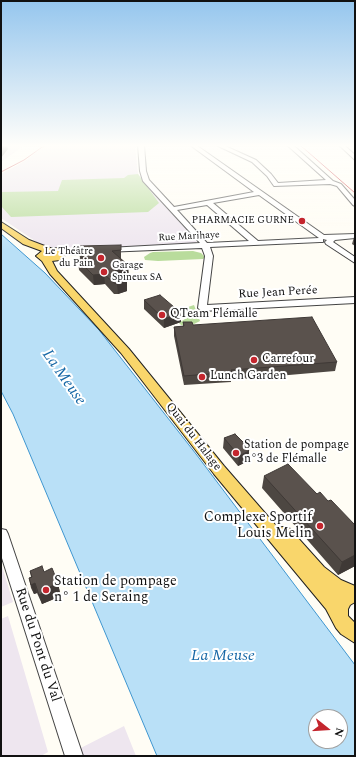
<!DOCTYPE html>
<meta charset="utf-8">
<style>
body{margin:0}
#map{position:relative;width:356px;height:757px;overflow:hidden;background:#fffdf5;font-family:Spectral,serif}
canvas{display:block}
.frame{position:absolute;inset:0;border:2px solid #111;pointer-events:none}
.north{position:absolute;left:308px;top:709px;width:40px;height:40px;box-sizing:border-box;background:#fff;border:1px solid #a0a0a0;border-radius:50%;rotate:107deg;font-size:11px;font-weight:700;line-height:16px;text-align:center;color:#111}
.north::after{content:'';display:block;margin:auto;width:14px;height:18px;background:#c4262e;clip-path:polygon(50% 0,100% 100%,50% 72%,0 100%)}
</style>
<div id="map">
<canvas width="356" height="757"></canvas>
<div class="frame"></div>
<div class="north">N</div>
</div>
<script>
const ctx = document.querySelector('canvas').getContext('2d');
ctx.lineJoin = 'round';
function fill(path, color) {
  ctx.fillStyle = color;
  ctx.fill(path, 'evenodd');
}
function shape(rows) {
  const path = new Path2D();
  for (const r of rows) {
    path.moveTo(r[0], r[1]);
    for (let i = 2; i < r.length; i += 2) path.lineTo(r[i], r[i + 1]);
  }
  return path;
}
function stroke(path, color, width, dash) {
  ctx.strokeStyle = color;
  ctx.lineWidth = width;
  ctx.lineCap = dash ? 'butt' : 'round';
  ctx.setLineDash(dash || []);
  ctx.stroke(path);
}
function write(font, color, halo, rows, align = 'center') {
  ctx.font = font + ' Spectral,serif';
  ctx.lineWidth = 4;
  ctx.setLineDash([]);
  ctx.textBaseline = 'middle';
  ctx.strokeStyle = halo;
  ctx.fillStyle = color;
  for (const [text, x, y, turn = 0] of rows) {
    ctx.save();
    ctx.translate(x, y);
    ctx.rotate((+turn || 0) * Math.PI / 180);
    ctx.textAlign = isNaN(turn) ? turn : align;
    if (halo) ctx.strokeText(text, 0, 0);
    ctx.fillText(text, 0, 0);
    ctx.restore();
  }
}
const industrial = shape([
 [1,145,25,145,1,162],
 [46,145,135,145,138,174,197,242,193,244,102,248,44,247,1,218,1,174,25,161],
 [1,563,13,602,1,607],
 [8,616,48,752,41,756,1,756,1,619],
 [124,726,136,756,65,756]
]);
const forest = shape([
 [138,174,159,203,148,212,11,217,1,206,1,192,58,191,62,180,124,178,128,175],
 [193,251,201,253,205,257,203,259,158,261,145,260,144,257,150,253,153,252],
 [194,305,200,321,190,326,181,325,179,323,185,319,181,311,182,309]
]);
const water = shape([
 [1,234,45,273,99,330,196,454,355,665,355,756,157,756,13,414,1,391,1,234],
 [316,717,340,717,340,741,316,741,316,717]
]);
const minor = shape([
 [138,145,144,145,146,171,149,180,174,207,254,192,190,145,196,145,324,235,355,234,355,238,335,240,333,242,355,257,355,263,326,244,325,242,327,240,323,239,323,242,320,242,210,247,213,256,207,305,355,297,355,303,202,311,198,308,205,256,202,248,105,252,104,250,108,248,200,243,143,181,140,171,138,145],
 [259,195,319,238,258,241,213,203,259,195],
 [207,205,249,241,207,243,177,210,207,205],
 [216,145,223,145,256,160,271,174,278,183,326,180,287,145,293,145,333,181,341,184,355,200,355,206,353,205,337,186,330,184,274,186,267,176,252,162,216,145],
 [339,145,344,145,355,155,355,160,339,145],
 [92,249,96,251,95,253,60,255,56,253,60,251,92,249],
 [1,529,6,530,8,534,83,756,65,756,1,555,1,529]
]);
const major = shape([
 [1,222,29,240,50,248,57,248,63,251,65,255,60,260,52,261,57,271,129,349,224,466,278,528,283,527,289,528,324,567,341,580,355,586,355,602,350,605,348,609,348,616,355,623,355,643,341,634,336,628,326,609,214,474,121,353,50,274,42,261,36,256,42,251,23,244,1,228,1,222],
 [51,254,55,254,47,256,51,254]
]);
const rail = shape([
 [300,145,355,193],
 [1,172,24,160,45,145]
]);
const wall = shape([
 [354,237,355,237,355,246,352,244],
 [121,245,121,259,129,276,123,278,127,281,127,291,118,294,114,294,105,284,94,285,79,270,78,260,80,258,79,251],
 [144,300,181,313,181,322,164,328,144,309],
 [183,322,193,325,337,362,335,371,231,380,231,382,184,385,174,336,174,327,183,326],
 [224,438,247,449,249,451,248,461,238,466,223,448],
 [264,476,317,494,328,501,355,525,355,566,338,575,262,488],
 [30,571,58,583,60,593,53,596,54,599,42,604,37,593,34,594,31,588,29,578,31,577]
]);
const shadedWall = shape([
 [5,145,7,145,8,149,1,158,1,149],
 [128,265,129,276,115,280,115,270],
 [104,274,105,284,94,285,93,275],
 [127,281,127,291,118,294,117,284],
 [181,313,181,322,164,328,164,319],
 [247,446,246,453,249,451,248,461,238,466,239,456,246,447],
 [355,555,355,566,338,575,342,562],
 [35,583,37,593,34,594,31,585],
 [58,583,60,593,53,596,54,599,42,604,39,595,50,587]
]);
const building = shape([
 [1,145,5,145,1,149,1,145],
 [121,245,121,250,112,251,128,265,115,270,127,281,117,284,114,283,104,274,93,275,78,260,92,251,79,251,80,246,121,245],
 [160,295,181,313,164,319,144,300,160,295],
 [312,317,337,362,231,370,232,372,184,376,174,327,184,326,183,322,192,322,193,325,312,317],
 [235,434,247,446,246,447,249,451,239,456,224,438,235,434],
 [288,464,317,494,320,492,328,501,331,500,355,525,355,555,342,562,264,476,288,464],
 [42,566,44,572,52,568,58,583,50,587,51,589,39,595,35,583,31,585,29,578,32,577,30,571,42,566]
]);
const markers = [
 [302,221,4,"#c4262e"],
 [101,258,4,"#c4262e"],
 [104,272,4,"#c4262e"],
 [162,315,4,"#c4262e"],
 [254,360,4,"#c4262e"],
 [202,377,4,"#c4262e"],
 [236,453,4,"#c4262e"],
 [320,526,4,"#c4262e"],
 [46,590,4,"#c4262e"]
];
const farPoinames = [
 ["PHARMACIE GURNE",294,221],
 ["Le Théâtre",93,252],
 ["du Pain",93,264],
 ["Garage",112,266,"left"],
 ["Spineux SA",112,278,"left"]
];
const farStreetnames = [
 ["Rue Marihaye",189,237,-3]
];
const streetNames = [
 ["Rue Jean Perée",278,293,-3],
 ["Quai du Halage",193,437,52]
];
const poiNames = [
 ["QTeam Flémalle",170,315],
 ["Carrefour",262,360],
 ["Lunch Garden",210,377],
 ["Station de pompage",244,446],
 ["n°3 de Flémalle",244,460]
];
const nearPoinames = [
 ["Complexe Sportif",312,518],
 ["Louis Melin",312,534],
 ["Station de pompage",54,582,"left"],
 ["n° 1 de Seraing",54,598,"left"]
];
const nearStreetnames = [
 ["Rue du Pont du Val",37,645,72]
];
const nearWaternames = [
 ["La Meuse",63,378,55],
 ["La Meuse",223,657]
];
fill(industrial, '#eee6ef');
fill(forest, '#b9dc9c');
fill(water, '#b9e0f7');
stroke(water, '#3f96cf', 1);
stroke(minor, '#444', 2);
stroke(major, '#222', 2);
fill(minor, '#fff');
fill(major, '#f9d66b');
stroke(rail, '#c4262e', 1);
fill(wall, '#4d4742');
fill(shadedWall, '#3f3936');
fill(building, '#5a524d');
stroke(building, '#3f3936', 1);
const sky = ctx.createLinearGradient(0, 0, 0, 251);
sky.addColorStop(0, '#95c6ee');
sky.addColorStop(0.58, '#fffefa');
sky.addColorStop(1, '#fffefa00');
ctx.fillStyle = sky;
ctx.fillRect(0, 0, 356, 251);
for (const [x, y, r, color] of markers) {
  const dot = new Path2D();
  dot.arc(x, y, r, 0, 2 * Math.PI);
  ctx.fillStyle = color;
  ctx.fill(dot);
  stroke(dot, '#fff', 1.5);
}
write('10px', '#111', '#fff', farPoinames, 'right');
write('10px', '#111', '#fff', farStreetnames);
write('12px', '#111', '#fff', streetNames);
write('12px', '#111', '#fff', poiNames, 'left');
write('14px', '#111', '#fff', nearPoinames, 'right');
write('14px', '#111', '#fff', nearStreetnames);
write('italic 16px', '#1768a6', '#fff', nearWaternames);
</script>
